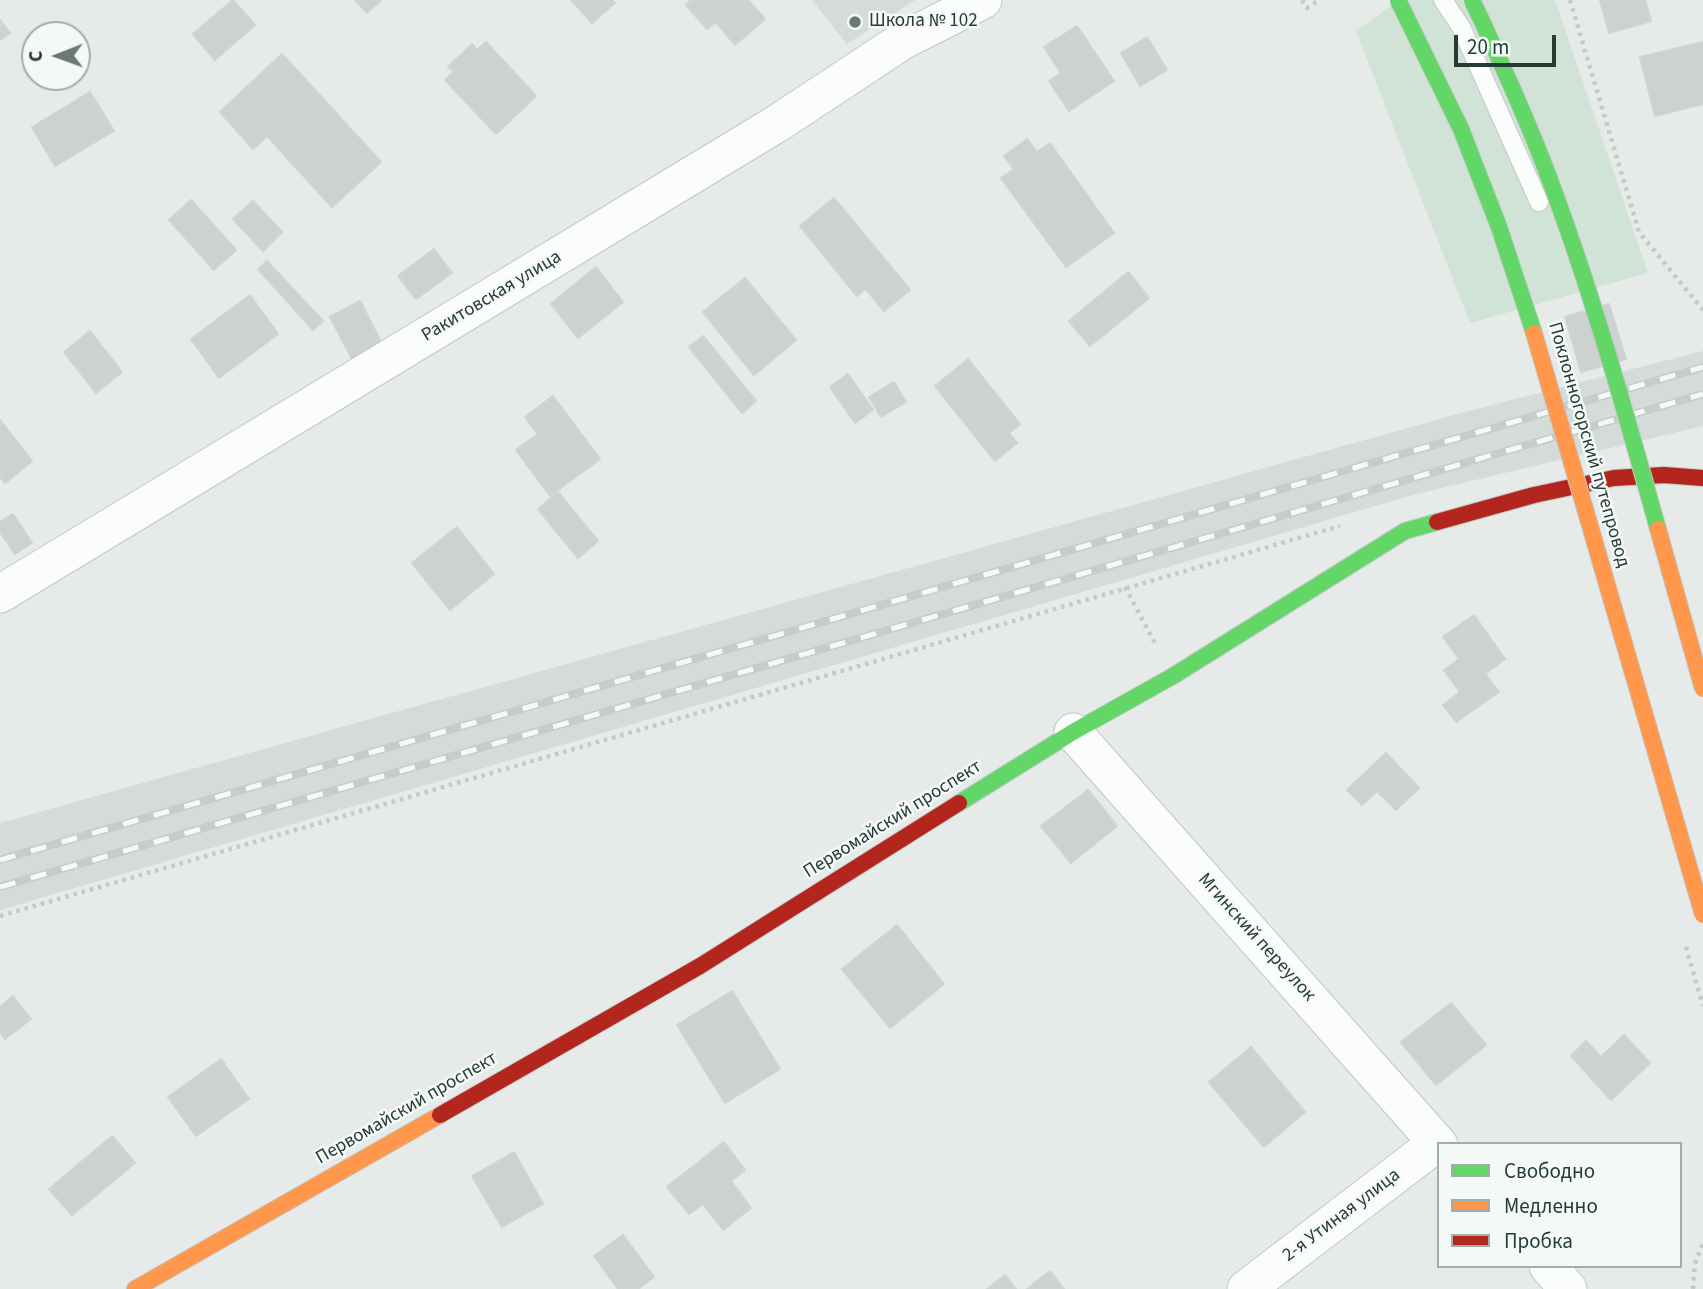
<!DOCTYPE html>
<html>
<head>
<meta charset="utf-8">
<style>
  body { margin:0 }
  #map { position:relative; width:1703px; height:1289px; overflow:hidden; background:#e6eae8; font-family:"Source Sans 3",sans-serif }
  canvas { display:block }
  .legend { position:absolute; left:1437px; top:1142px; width:245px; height:126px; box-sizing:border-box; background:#f4f9f7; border:2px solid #a1adaa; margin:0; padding:9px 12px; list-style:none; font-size:21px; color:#253c36 }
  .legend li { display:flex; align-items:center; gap:14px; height:35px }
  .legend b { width:35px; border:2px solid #a1adaa }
  .north { position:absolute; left:21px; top:21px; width:70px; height:70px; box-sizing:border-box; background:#f4f9f7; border:2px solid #a1adaa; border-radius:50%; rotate:269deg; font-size:19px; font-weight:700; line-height:28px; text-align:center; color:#253c36 }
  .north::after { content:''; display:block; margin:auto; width:24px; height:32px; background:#697974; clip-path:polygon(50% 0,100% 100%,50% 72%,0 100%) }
  .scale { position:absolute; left:1454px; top:35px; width:102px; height:32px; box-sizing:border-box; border:4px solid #253c36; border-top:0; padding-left:9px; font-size:21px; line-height:24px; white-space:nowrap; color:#253c36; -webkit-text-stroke:5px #f4f9f7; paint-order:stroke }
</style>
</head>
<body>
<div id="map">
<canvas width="1703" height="1289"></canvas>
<ul class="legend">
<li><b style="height:9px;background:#63d668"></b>Свободно</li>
<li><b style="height:9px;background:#ff974d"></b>Медленно</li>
<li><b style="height:9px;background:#b3261e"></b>Пробка</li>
</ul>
<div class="north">С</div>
<div class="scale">20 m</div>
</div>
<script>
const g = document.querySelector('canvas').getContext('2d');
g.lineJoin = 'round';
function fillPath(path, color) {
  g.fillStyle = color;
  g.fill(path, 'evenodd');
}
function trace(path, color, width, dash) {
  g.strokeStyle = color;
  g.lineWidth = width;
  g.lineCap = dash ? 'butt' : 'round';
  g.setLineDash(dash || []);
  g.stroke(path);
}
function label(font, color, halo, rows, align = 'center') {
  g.font = font + ' "Source Sans 3",sans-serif';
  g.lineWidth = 5;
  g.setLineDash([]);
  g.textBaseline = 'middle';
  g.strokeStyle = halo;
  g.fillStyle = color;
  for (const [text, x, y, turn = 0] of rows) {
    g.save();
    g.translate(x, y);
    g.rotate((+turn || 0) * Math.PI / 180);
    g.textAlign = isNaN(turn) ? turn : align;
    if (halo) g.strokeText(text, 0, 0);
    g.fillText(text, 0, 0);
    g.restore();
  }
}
const built = new Path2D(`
  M812,0H915L847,44Z
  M1703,351V426L1416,494L0,910V823L1461,413Z`);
const green = new Path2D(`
  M1399,0H1555L1648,273L1470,323L1356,31Z`);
const building = new Path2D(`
  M233,0L255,25L215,60L193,34Z
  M355,0H381L367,13Z
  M571,0H612L615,3L592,23Z
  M691,0H748L765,19L735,45L716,22L707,29L686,5Z
  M1600,0H1645L1651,21L1609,33Z
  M0,20L10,33L0,40Z
  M1077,26L1114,81L1069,111L1049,81L1061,73L1044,47Z
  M1147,37L1167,70L1140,86L1121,53Z
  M486,42L536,96L496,134L445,80L454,72L448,67L472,44L477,50Z
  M1703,42V104L1655,116L1640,57Z
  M282,54L381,162L332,207L267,136L253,149L220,112Z
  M90,92L114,131L55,166L32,127Z
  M1027,139L1037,152L1050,143L1114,233L1066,267L1001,178L1014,169L1004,156Z
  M834,198L910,290L884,311L866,289L857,296L800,226Z
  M191,200L236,250L214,270L169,220Z
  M253,201L282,232L263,251L233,219Z
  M434,249L452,273L416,299L398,276Z
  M267,261L323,321L313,330L258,269Z
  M596,267L623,302L578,338L551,304Z
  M1128,272L1149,298L1090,346L1069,321Z
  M745,278L796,340L754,375L703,312Z
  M250,295L278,334L219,378L191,339Z
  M360,301L382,344L352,359L330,317Z
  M1609,304L1626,359L1581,372L1565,317Z
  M90,331L122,372L96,393L64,352Z
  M703,336L756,401L742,413L689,347Z
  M968,359L1020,424L1009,433L1017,443L995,461L935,386Z
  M848,374L873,410L855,423L830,387Z
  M894,382L906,402L881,417L869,397Z
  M553,396L600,459L550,496L516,450L538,434L525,417Z
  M0,420L32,461L5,483L0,477Z
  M558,492L598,541L578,558L538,509Z
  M13,514L32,543L15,554L0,532V522Z
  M457,527L494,574L450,610L412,563Z
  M1474,615L1505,659L1485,674L1499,692L1456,722L1443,705L1460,692L1444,670L1459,659L1443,637Z
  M1386,753L1419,788L1396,810L1377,791L1362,805L1347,790Z
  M1088,790L1117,826L1071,863L1041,826Z
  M897,925L944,984L890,1028L842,969Z
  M732,991L780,1069L725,1103L677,1025Z
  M13,996L31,1019L5,1039L0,1032V1007Z
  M1451,1003L1486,1045L1436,1085L1401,1042Z
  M1624,1035L1650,1063L1611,1100L1571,1056L1586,1041L1601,1057Z
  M1251,1047L1305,1112L1264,1147L1209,1082Z
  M221,1059L249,1099L196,1136L168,1097Z
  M112,1136L135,1163L72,1215L49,1189Z
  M724,1142L745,1170L731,1181L751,1208L723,1230L703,1204L689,1214L667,1187Z
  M514,1152L543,1204L502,1227L472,1176Z
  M623,1235L654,1277L638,1289H618L594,1256Z
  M1050,1271L1064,1289H1027Z
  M1005,1275L1016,1289H987Z`);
const path = new Path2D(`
  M1302,0L1307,8L1319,0
  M1570,0L1639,232L1703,310
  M1125,587L1156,645
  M0,916L1340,526
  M1693,1289L1695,1264L1703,1243`);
const lane = new Path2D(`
  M1443,0L1461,27L1539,202`);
const street = new Path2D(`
  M0,594L778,123L902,41L983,0
  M1073,732L1439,1145
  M1548,1266L1568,1289
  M1246,1289L1437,1143`);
const fast = new Path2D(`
  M959,803L1073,732L1173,676L1405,531L1437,522`);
const slow = new Path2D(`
  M135,1289L440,1115`);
const jam = new Path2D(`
  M1437,522L1534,495L1614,478L1664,475L1703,478
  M440,1115L700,966L959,803`);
const rail = new Path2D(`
  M0,860L1703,367
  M0,887L1703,394`);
const pathBridge = new Path2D(`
  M1686,947L1703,1006`);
const fastBridge = new Path2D(`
  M1398,0L1461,129L1499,227L1534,333
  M1472,0C1498,55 1523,110 1545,167C1590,285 1624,407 1658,529`);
const slowBridge = new Path2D(`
  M1534,333L1703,915
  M1658,529L1703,689`);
const markers = [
  [855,22,7,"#697974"]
];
const poiNames = [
  ["Школа № 102",869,22]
];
const streetNames = [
  ["Ракитовская улица",492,297,-31],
  ["Поклонногорский путепровод",1588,445,74],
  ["Первомайский проспект",893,820,-32],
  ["Мгинский переулок",1256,938,48],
  ["Первомайский проспект",407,1109,-30],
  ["2-я Утиная улица",1342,1216,-37]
];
fillPath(built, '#d4dbd8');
fillPath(green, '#d1e2d6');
fillPath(building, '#cdd1d0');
trace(building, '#cfd3d1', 2);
trace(lane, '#c3c7c5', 20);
trace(street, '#c3c7c5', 39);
trace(fast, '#c2c8c5', 18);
trace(slow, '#c2c8c5', 18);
trace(jam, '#c2c8c5', 18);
trace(path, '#c2cac6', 4.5, [3.5, 5]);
trace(lane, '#fbfcfc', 18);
trace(street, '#fbfcfc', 37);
trace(fast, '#63d668', 16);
trace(slow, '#ff974d', 16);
trace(jam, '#b3261e', 16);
trace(rail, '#c7cbca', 8);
trace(rail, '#f4f9f7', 5, [16]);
trace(fastBridge, '#c2c8c5', 18, []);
trace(slowBridge, '#c2c8c5', 18, []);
trace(pathBridge, '#c2cac6', 4.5, [3.5, 5]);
trace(fastBridge, '#63d668', 16);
trace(slowBridge, '#ff974d', 16);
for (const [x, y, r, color] of markers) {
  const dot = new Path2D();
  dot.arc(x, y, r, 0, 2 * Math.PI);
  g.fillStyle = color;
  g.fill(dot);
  trace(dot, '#f4f9f7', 2.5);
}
label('19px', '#253c36', '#f4f9f7', poiNames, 'left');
label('19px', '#253c36', '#f4f9f7', streetNames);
</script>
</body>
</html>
